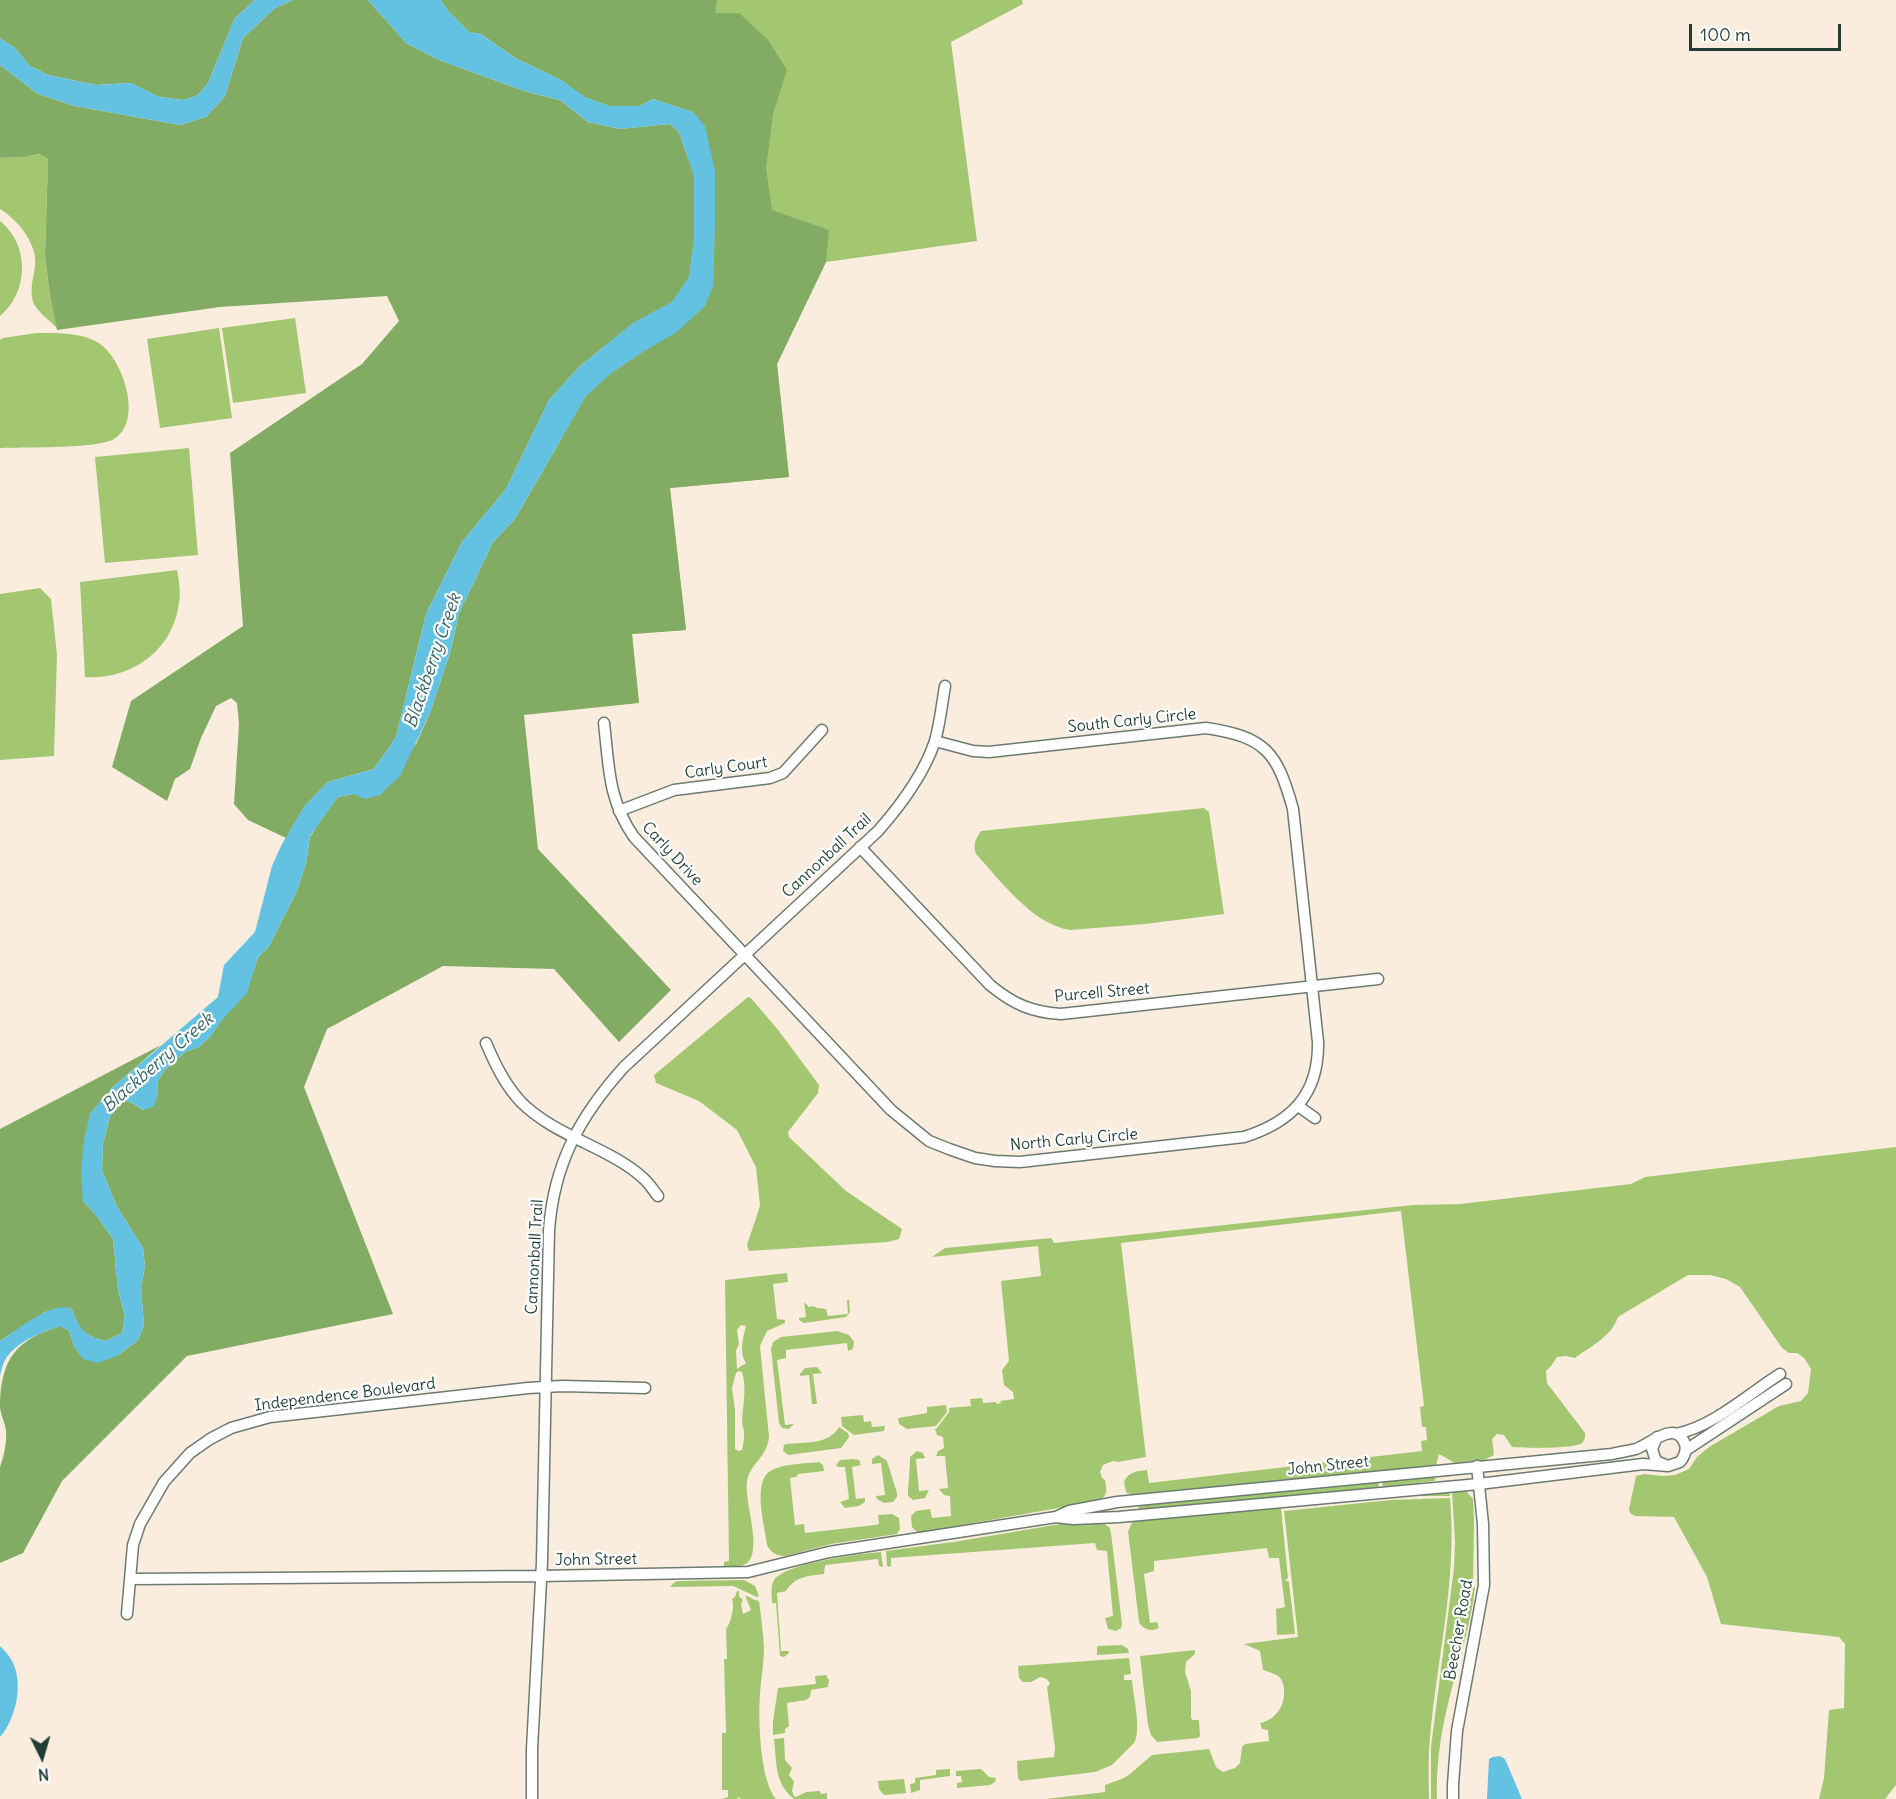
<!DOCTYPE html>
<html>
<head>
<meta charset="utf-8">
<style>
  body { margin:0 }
  #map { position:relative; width:1896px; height:1799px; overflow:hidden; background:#faedde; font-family:Delius,sans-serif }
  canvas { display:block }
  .north { position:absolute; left:12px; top:1727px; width:60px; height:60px; -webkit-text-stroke:4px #fff; paint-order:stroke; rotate:175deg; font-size:16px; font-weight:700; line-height:24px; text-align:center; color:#1f3d34 }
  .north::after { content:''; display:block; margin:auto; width:21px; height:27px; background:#1f3d34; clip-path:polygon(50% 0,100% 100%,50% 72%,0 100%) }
  .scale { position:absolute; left:1689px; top:24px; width:152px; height:27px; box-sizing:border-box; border:3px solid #1f3d34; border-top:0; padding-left:8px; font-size:18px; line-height:21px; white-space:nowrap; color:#1f3d34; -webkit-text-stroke:4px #fff; paint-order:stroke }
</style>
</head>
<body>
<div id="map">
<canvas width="1896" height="1799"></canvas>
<div class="north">N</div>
<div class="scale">100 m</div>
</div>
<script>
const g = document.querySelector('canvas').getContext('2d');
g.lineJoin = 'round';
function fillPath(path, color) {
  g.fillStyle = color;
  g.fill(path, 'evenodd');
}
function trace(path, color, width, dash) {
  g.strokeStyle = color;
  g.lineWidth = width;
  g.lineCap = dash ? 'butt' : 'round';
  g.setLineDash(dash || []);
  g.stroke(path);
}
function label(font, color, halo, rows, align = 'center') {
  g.font = font + ' Delius,sans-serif';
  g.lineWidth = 4.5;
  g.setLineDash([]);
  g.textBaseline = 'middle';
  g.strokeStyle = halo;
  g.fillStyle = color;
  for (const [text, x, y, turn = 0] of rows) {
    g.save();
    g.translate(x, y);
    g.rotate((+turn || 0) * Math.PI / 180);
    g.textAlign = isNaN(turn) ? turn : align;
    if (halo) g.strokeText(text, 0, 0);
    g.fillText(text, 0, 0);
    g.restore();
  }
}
const green = new Path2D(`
  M463,0H1022L1023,4L951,42L977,241L826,262L777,364L789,477L670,488L686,630L632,634L639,703L440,702L708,122L682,101Z
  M39,154L48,159L45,256L50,296L57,328C51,322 37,311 34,304C29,293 33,278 35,267C38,244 18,220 0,209V158L25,157Z
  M0,221C30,245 29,292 0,316Z
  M295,318L306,393L233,403L222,328Z
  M219,328L232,418L160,428L147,339Z
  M36,333C56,333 81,332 99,343C123,359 144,421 114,439C97,449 24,447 0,448V340L3,338Z
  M189,448L198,555L105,563L95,457Z
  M177,570C179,581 181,592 179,603C173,651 131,680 85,677L80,582Z
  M40,588L51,599L57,655L54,756L0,760V594Z
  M1204,808L1209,812L1224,914L1145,924L1070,930C1032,924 1001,881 976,854C973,845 975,839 981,831Z
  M748,997L751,998L779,1031L819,1085L818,1093L788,1132L789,1137L846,1191L902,1229L899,1239L888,1242L749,1251L747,1245L760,1206L756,1167L737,1130L699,1101L656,1083L654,1075Z
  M1896,1147V1785L1885,1799H1819L1824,1778L1829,1710L1844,1708L1845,1644L1839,1637L1721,1624L1707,1577L1674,1517L1635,1516L1630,1513L1629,1509L1636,1476L1644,1474L1663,1476L1675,1475L1689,1469L1697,1457L1709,1447L1779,1406L1801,1401L1808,1393L1811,1369L1804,1358L1797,1353H1789L1782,1348L1740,1287L1726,1279L1710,1275H1688L1618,1317C1611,1337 1591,1346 1575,1358L1566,1356L1557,1357L1551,1366L1546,1371L1547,1383L1585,1433C1585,1437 1585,1440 1582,1443C1575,1449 1523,1448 1512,1447L1504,1435L1497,1434L1492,1439L1494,1455L1484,1460L1455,1463L1439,1454L1436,1465L1402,1470L1133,1496L1126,1492L1124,1482C1128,1472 1137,1471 1147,1470L1149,1483L1422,1451L1421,1441L1427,1440L1426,1427H1422L1420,1407L1424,1406L1401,1211L1121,1243L1146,1457L1118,1462L1113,1461L1103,1465L1100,1472L1102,1478L1105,1480C1107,1490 1108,1496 1098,1501L923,1532H917L912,1527L911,1516L916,1511L930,1509L932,1518L951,1516L950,1496L944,1495L939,1489L948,1488L945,1456H936L938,1451L944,1448L943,1437L937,1435L935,1429L937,1428L949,1412V1408L971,1406L970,1399L982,1398L983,1403L996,1402L997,1404L1001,1403L1000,1401L1014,1399L1013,1392L1004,1385L1002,1370L1009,1361L1001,1281L1041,1276L1038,1246L932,1257L945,1248L1051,1238L1054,1243L1413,1205L1460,1204L1631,1184L1645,1177Z
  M787,1273L788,1282L773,1284L777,1319L785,1320V1323L767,1331L760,1346L769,1437C767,1458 749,1464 747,1482C744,1502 763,1550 747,1563C741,1568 731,1567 724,1568V1562L729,1561L725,1280ZM741,1325L746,1326C743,1337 739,1353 746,1363L737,1369L736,1351L739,1344L737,1330ZM739,1371L742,1372C747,1388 743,1405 742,1421C742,1426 745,1431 744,1436C744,1440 743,1446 742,1450L739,1451L735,1449V1410L732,1388L736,1373Z
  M847,1300H849L850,1312L846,1317L804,1323L799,1320V1318L806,1317L804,1302L809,1307L813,1306L817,1308L826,1309L828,1316L848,1314Z
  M837,1331L849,1335L854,1342L853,1349L848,1351L847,1343L786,1350V1358L777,1360L785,1425L794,1424L789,1429L782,1428L779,1423L771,1349L773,1342L781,1337Z
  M817,1367L822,1373L813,1374L817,1404H812L809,1375L800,1376V1374L805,1368Z
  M946,1405L947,1412L936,1426L907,1429L899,1424L898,1418L927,1413V1407Z
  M863,1415L864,1422L871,1421L872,1427L885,1426L884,1431L854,1435L842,1426L841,1417Z
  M839,1427L848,1433L849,1437L841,1448L788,1455L783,1451L784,1445L787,1444C805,1442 829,1445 839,1427Z
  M917,1451L923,1453L925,1458L916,1459L919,1491L929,1490L925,1498L913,1500L908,1496V1492L910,1462V1457Z
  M878,1455L886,1460L888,1464L897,1493V1497L893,1502L884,1503L877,1499L876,1496L885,1495L881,1463L872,1464V1459Z
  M853,1459L859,1460L861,1465L852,1467L856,1499L865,1498V1502L859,1506L845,1508L840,1502L849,1499L845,1467H838L836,1465L840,1460Z
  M819,1462L823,1465L824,1471L798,1474L796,1477L790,1478L795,1525L804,1524L805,1533L875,1525L879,1524L878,1515L892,1514L899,1518L900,1529L897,1534L831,1544L786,1556C777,1556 771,1553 767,1545C765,1526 751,1480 772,1470C786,1463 804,1464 819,1462Z
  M1433,1477L1436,1479L1434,1481L1383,1487L1382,1482Z
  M1378,1482L1379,1487L1140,1511L1138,1506Z
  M1449,1491L1450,1496H1400L1281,1508L1288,1578L1285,1580L1289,1582L1295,1634L1277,1635L1276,1609L1285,1607L1279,1558H1269L1267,1548L1154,1561V1571L1144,1574L1150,1623L1157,1622L1159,1628C1152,1632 1143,1630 1139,1622L1128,1531L1133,1521Z
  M1452,1491H1466L1473,1499L1474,1519L1473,1585L1475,1587C1471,1628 1456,1668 1447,1708C1440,1738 1436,1768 1437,1799H1431V1747L1454,1568L1455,1542Z
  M1450,1498C1458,1585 1434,1668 1429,1753C1428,1768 1429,1784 1429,1799H1046L1105,1792V1785L1122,1779L1130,1774L1152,1755L1209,1749L1216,1767L1223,1772L1235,1768L1240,1763L1242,1747L1245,1744L1269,1741L1268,1730L1262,1729L1260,1723C1279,1720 1290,1697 1281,1679C1278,1674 1269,1672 1263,1670L1260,1651L1244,1644L1298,1637L1284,1511L1391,1500Z
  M1103,1523L1109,1527L1111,1533L1122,1624L1121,1628L1116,1631L1108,1629L1105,1618L1113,1616L1107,1551L1097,1550L1095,1543L891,1558V1566L888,1567L887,1565L886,1551L960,1541L1060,1524Z
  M881,1552L883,1567L879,1566L878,1559L825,1565L824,1574C807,1576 796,1576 786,1591L777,1593L781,1651H789V1653L784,1657L780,1656L776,1603H772C772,1595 770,1587 774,1580C786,1563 859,1554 881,1552Z
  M744,1580L755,1586L759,1596L757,1597L733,1586L670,1587L675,1582L679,1581Z
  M737,1591H739V1596L743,1600L741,1604L743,1614L751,1610L745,1595L755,1600L759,1601C761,1616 763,1632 764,1647C764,1663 761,1679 760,1694C758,1719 760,1781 776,1799H741L739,1797L737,1799H722L728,1797V1790H722V1733H726L724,1659H727L726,1629C731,1623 735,1606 732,1599L735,1597Z
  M1122,1645L1128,1649L1129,1653L1097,1655V1647L1099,1646Z
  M1195,1650V1654L1186,1662L1185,1672L1191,1691V1718L1193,1720H1199L1200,1736L1198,1738L1157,1742L1151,1735L1148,1725L1140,1656Z
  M1129,1658L1131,1674L1124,1675V1680H1132C1133,1695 1142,1731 1134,1743L1112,1765L1095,1772L1020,1781L1018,1778L1017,1761L1054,1757L1055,1747L1047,1687L1050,1684C1048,1679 1045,1678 1040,1677L1031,1682H1023L1019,1678L1018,1666Z
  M826,1675L829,1680L828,1687L811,1690L810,1697L806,1700L787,1703L789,1726L785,1729V1733L773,1735V1721L778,1688L816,1684L815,1676Z
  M784,1738L785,1760L792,1768L789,1775L794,1782L792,1791L794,1796L796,1797L806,1792L820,1791L821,1794L827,1793V1799H794C774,1783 777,1763 774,1739Z
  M950,1769V1776L920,1780V1790L911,1793L910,1784L915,1783V1778L936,1775V1770Z
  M981,1769L989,1777L996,1778L995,1782L990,1785L957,1788V1783L962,1782L961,1776H956V1771Z
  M904,1779L906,1793L884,1795L879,1789L878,1781Z`);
const forest = new Path2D(`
  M0,0H255L235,18L208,83L198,95L184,100L159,97L131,83L96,85L48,75L30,66L15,48L0,38Z
  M293,0H368L406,43L439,60L524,91L560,100L588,122L620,129L670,124L679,132L694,176V240L689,277L672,302L633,323L579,367L549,400L506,489L462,542L426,614L396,737L374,769L328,782L304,807L286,838L248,820L234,804L239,724L237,703L231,698L216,706L201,738L190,769L175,779L167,801L112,767L131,701L243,626L230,453L362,364L399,321L387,296L220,307L57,330L50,296L45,256L48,159L39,154L25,157L0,158V65L38,94L75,106L180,125L206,117L225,96L243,38L275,8Z
  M441,0H717L715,13H739L768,40L787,70L773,114L766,168L772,210L829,230L826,262L777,364L789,477L670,488L686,630L632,634L639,703L524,715L538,849L671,990L619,1042L554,969L443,966L327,1029L304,1087L393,1314L187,1356L62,1481L23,1553L0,1563V1467C4,1456 7,1442 6,1430C5,1423 1,1416 0,1408C0,1358 17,1339 61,1326L69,1331L75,1348L117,1356L138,1340L144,1325L141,1287L145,1266L143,1248L116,1205L102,1170L103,1144L110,1116L125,1100L134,1104L143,1110L157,1098L158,1081L164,1071L185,1052L199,1047L210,1037L253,973L258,957L268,948L296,893L306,864L310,837L320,821L338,797L353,794L416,744L430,713L450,653L459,613L474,582L493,542L515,519L586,396L610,374L641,353L713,287L715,221V171L693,112L653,99L640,106H609L584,97L561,80L515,58L481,34L469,32L448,11Z
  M161,1045L113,1087L90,1114L83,1201L96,1215L113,1239L118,1290L125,1316L122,1333L106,1341C82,1335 81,1331 71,1308L45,1312L0,1341V1129Z`);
const water = new Path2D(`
  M255,0H293L275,8L243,38L225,96L206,117L180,125L75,106L38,94L0,65V38L15,48L30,66L48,75L96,85L131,83L159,97L184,100L198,95L208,83L235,18Z
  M368,0H441L448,11L469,32L481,34L515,58L561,80L585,97L609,106H640L653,99L693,112L705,126L715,171V221L713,287L705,306L677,332L641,353L610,374L586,396L515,519L493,542L474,582L459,613L450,653L430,713L400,776L380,795L365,799L353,794L338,797L310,836L306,864L296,893L268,948L258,957L247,993L222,1020L210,1037L199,1047L185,1052L164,1071L158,1081L157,1098L153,1107L143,1110L134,1104L125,1100L110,1116L103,1144L102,1170L116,1205L143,1248L145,1266L141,1287L144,1325L138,1340L117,1356L97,1363L83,1359L75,1348L69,1331L61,1326C42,1332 14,1342 4,1362C2,1367 1,1372 0,1376V1341C18,1330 49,1302 71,1308C81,1330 82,1335 106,1341L122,1333L125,1316L118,1290L113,1239L96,1215L83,1201L81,1173L84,1140L90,1114L113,1087L218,997L224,965L255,932L272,866L282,844L304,807L328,782L374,769L396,737L426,614L462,542L506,489L549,400L579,367L633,323L672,302L689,277L694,239V176L679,132L670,124L620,129L588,122L560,100L524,91L439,60L406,43Z
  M0,1646C4,1650 9,1655 12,1661C24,1683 16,1719 0,1737Z
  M1500,1756L1505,1759L1522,1799H1487L1489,1759L1493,1757Z`);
const street = new Path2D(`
  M604,723C609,766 608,800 634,837L891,1110L929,1141L949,1149L975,1158L995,1161L1020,1162L1244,1137C1292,1122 1319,1094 1318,1042L1293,809C1277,752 1266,737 1206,728L989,752L973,751L935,741
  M619,811L674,790L770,778L783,773L822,730
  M860,847L990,985C1013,1004 1031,1012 1061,1014L1378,979
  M486,1043C495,1064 505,1085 521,1102C556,1137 609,1147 643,1178C649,1183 653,1190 658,1196
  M1298,1106L1315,1118
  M1676,1434C1714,1426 1747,1395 1780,1374
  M1686,1450L1786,1384
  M1056,1517L1069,1511L1117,1502L1612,1454C1620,1452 1628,1451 1636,1449C1650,1444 1676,1419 1685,1444C1687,1451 1684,1457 1680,1462L1668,1466L1656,1461L1652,1449L1657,1437
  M131,1579L541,1576L748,1572L829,1552L1056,1517L1073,1519L1119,1517L1479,1484L1643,1464L1668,1466
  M127,1614L133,1545L140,1524L164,1482L190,1453L210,1439L231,1428L270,1417L528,1388L562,1386L645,1388
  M532,1799V1749L542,1562L549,1230C554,1163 580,1116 624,1067L878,831C901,805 924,774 935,741C940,723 942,704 945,686
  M1453,1799V1785L1457,1731L1484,1585L1483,1524L1477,1466`);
const streetNames = [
  ["South Carly Circle",1132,721,-6],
  ["Carly Court",726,768,-8],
  ["Carly Drive",672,854,47],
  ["Cannonball Trail",827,856,-43],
  ["Purcell Street",1102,993,-5],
  ["North Carly Circle",1074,1140,-5],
  ["Cannonball Trail",535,1257,-87],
  ["Independence Boulevard",345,1395,-7],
  ["John Street",1328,1466,-6],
  ["John Street",596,1560,-1],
  ["Beecher Road",1459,1630,-80]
];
const waterNames = [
  ["Blackberry Creek",433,661,-71],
  ["Blackberry Creek",158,1063,-41]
];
fillPath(green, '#a3c771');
fillPath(forest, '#82ac63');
fillPath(water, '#63c2e1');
trace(street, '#6c7b70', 13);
trace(street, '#fff', 10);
label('16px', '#1f3d34', '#fff', streetNames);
label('italic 18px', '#336568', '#fff', waterNames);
</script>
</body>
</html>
